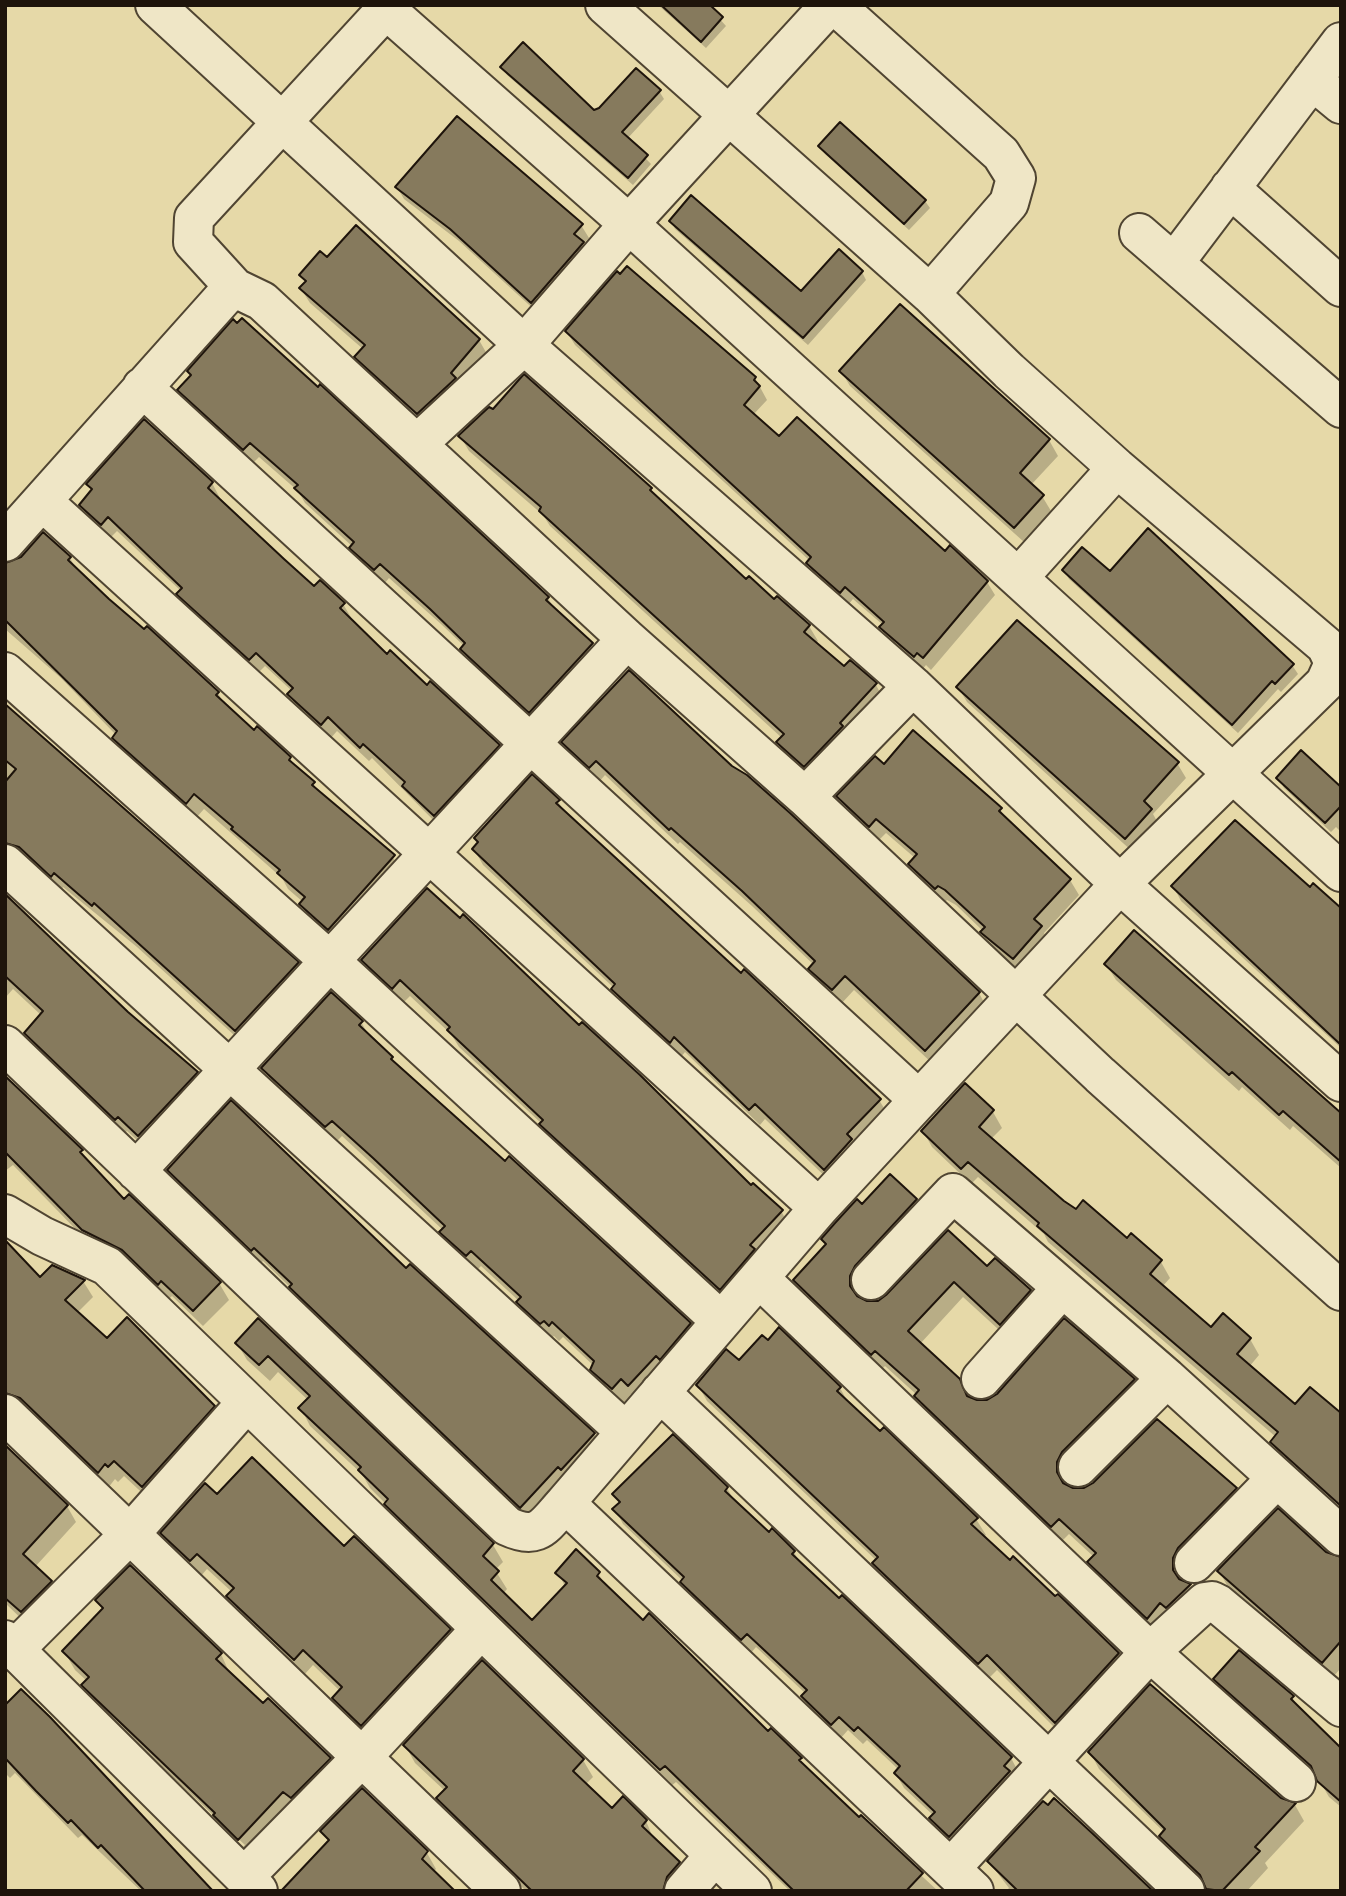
<!DOCTYPE html>
<html>
<head>
<meta charset="utf-8">
<style>
  body { margin:0 }
  #map { position:relative; width:1346px; height:1896px; overflow:hidden; background:#e6d9a8; font-family:Alegreya,serif }
  canvas { display:block }
  .frame { position:absolute; inset:0; border:7px solid #1e140b; pointer-events:none }
</style>
</head>
<body>
<div id="map">
<canvas width="1346" height="1896"></canvas>
<div class="frame"></div>
</div>
<script>
const g = document.querySelector('canvas').getContext('2d');
g.lineJoin = 'round';
function fillPath(path, color) {
  g.fillStyle = color;
  g.fill(path, 'evenodd');
}
function trace(path, color, width, dash) {
  g.strokeStyle = color;
  g.lineWidth = width;
  g.lineCap = dash ? 'butt' : 'round';
  g.setLineDash(dash || []);
  g.stroke(path);
}
const shadow = new Path2D(`
  M658,5H707L726,26L706,48Z
  M502,67L594,112L659,91L664,99L627,139L651,164L633,185L507,75Z
  M820,146L925,201L930,208L909,230L825,154Z
  M397,187L581,225L589,238L583,244L590,256L539,314L459,241L404,199Z
  M671,221L801,294L862,272L866,280L808,345L675,229Z
  M356,227L479,340L487,354L426,428L365,371L356,357L363,349L310,303L301,289L306,283L301,275L327,260Z
  M900,307L1049,440L1058,456L1031,485L1042,496L1051,511L1024,542L850,386L841,371Z
  M567,332L755,378L767,400L753,415L779,439L987,582L995,595L931,670L926,665L922,670L889,641L883,625L853,599L848,605L816,577L808,564L810,561L575,345Z
  M180,390L548,598L556,612L592,644L601,659L539,726L470,664L462,649L464,646L441,624L389,578L384,584L360,563L353,547L305,503L298,491L259,457L252,464L188,405Z
  M460,436L651,489L655,497L746,582L809,626L818,641L815,644L844,669L876,685L884,700L813,781L787,758L779,743L782,738L550,526L543,515L469,451Z
  M212,483L220,498L218,500L314,589L343,604L352,619L350,621L387,656L498,746L507,761L443,830L372,758L369,761L337,731L330,739L297,709L289,694L292,691L265,666L258,673L187,609L179,594L181,591L117,531L110,538L89,520L81,505L93,491L89,484Z
  M70,558L78,572L108,600L218,693L225,705L254,732L290,758L295,767L313,783L320,795L394,859L403,875L338,945L310,920L301,904L303,902L288,889L282,878L204,809L196,818L123,754L114,738L116,735L61,678L5,629V565Z
  M1064,570L1292,665L1298,674L1281,692L1278,689L1238,733L1069,579Z
  M629,672L979,993L987,1008L934,1065L854,990L841,1004L819,984L810,969L814,965L752,906L680,842L678,844L605,775L599,782L572,757L564,742Z
  M958,687L1177,763L1186,778L1153,814L1159,825L1134,853L967,702Z
  M5,706L297,964L306,979L245,1045L137,947L63,887L61,891L5,860Z
  M884,766L1000,809L1007,821L1070,880L1079,895L1044,933L1050,943L1019,974L991,948L983,931L956,905L947,900L944,903L919,880L910,864L915,858L886,833L878,841L847,812L838,797Z
  M1279,778L1341,789V832L1336,827L1331,832L1284,788Z
  M558,801L566,815L879,1100L889,1116L834,1185L765,1119L760,1125L685,1052L680,1058L622,1005L614,988L483,865L474,849Z
  M1173,886L1310,889L1341,911V1048L1181,901Z
  M427,890L751,1187L781,1211L791,1228L730,1305L551,1141L541,1123L459,1047L451,1034L410,996L402,1004L372,976L363,960Z
  M5,897L127,1013L196,1073L205,1088L148,1150L127,1131L124,1134L35,1048L26,1033L41,1015L13,989L5,998Z
  M1106,964L1341,1115V1168L1293,1126L1290,1130L1242,1087L1239,1091L1116,980Z
  M361,1022L371,1039L397,1067L690,1324L699,1341L638,1401L631,1394L622,1405L602,1386L592,1370L594,1366L563,1337L559,1341L554,1336L551,1339L528,1318L519,1301L481,1266L476,1271L451,1248L443,1230L384,1175L342,1136L335,1143L272,1085L263,1068Z
  M5,1078L81,1151L90,1165L124,1201L219,1283L229,1300L203,1326L172,1296L168,1300L93,1247L13,1165L5,1171Z
  M965,1086L993,1112L1002,1128L991,1139L1063,1202L1127,1241L1131,1236L1161,1262L1170,1278L1162,1287L1211,1329L1250,1339L1259,1355L1249,1367L1341,1444V1512L1281,1458L1272,1442L1276,1437L1048,1242L1044,1234L978,1177L971,1184L932,1147L923,1131Z
  M231,1103L406,1271L410,1266L594,1434L602,1449L530,1521L299,1302L292,1289L263,1261L260,1264L178,1185L169,1170Z
  M916,1200L925,1216L858,1293V1299L866,1303L878,1302L987,1268L1030,1291L1039,1307L1010,1340L963,1297L920,1344L958,1380L969,1399L977,1402L1134,1380L1143,1396L1065,1479V1486L1071,1490L1235,1489L1245,1505L1181,1574V1581L1190,1586L1199,1601L1157,1634L1099,1578L1089,1562L1094,1557L1069,1534L1061,1542L925,1412L917,1395L885,1366L881,1370L804,1296L795,1280L862,1206Z
  M40,1279L83,1281L93,1297L77,1313L107,1341L213,1407L222,1423L152,1502L124,1476L118,1482L115,1479L108,1488L5,1411V1321Z
  M259,1321L493,1545L503,1562L495,1570L507,1589L503,1594L532,1622L565,1586L558,1573H598L607,1588L800,1759L806,1769L938,1891H790L676,1782L671,1786L396,1521L386,1504L370,1488L362,1474L310,1426L301,1408L308,1400L278,1372L270,1381L247,1360L237,1343Z
  M739,1363L840,1388L849,1404L976,1519L986,1535L983,1537L1118,1654L1127,1670L1065,1738L997,1670L988,1679L883,1580L874,1564L877,1561L707,1401L698,1385Z
  M5,1447L67,1506L76,1522L35,1567L50,1582L60,1598L31,1628L5,1603Z
  M727,1488L736,1504L769,1534L794,1552L802,1566L839,1601L842,1598L1011,1758L1019,1773L959,1851L939,1833L931,1818L934,1816L904,1788L896,1774L899,1770L867,1740L863,1744L848,1730L840,1739L811,1711L803,1697L806,1694L756,1647L750,1654L690,1597L683,1581L623,1524L615,1509L620,1504L614,1495Z
  M217,1497L344,1548L449,1631L459,1647L371,1741L343,1714L334,1698L340,1691L313,1665L304,1675L238,1613L228,1597L232,1592L207,1569L200,1577L172,1550L162,1533Z
  M1278,1511L1335,1559H1341V1668L1332,1678L1228,1587L1219,1571Z
  M97,1600L221,1654L230,1674L263,1706L329,1759L340,1777L249,1857L220,1825L243,1847L245,1845L94,1703L83,1685L87,1681L75,1670L64,1651L103,1610Z
  M1215,1679L1292,1697L1300,1711L1341,1750V1807L1329,1797L1319,1780L1225,1695Z
  M5,1707L212,1891H141L82,1835L78,1838L15,1773L10,1778L5,1773Z
  M405,1745L583,1760L593,1777L585,1785L612,1811L646,1821L654,1840L678,1863L688,1881L681,1891H526L448,1816L438,1798L445,1791L415,1763Z
  M1090,1752L1281,1800L1295,1805L1304,1821L1265,1863L1268,1868L1247,1891H1209L1170,1852L1161,1836L1164,1832L1099,1769Z
  M362,1790L427,1853L436,1869L433,1872L329,1843L322,1831Z
  M989,1862L1150,1891H1006L1009,1888Z`);
const building = new Path2D(`
  M661,5H710L723,17L701,42Z
  M523,42L594,110L599,108L636,68L661,90L622,132L648,155L628,178L500,67Z
  M457,116L583,224L574,234L584,242L531,303L450,229L395,187Z
  M840,122L926,200L904,224L818,146Z
  M691,195L801,291L839,249L863,271L803,338L669,221Z
  M356,225L480,339L451,373L456,378L417,414L354,357L365,345L299,288L306,281L299,275L320,251L327,257Z
  M627,266L756,377L754,380L760,386L744,405L779,436L797,417L945,551L950,545L988,581L923,658L917,653L914,657L879,627L884,622L845,587L840,593L806,563L811,557L565,331L617,271L620,274Z
  M900,304L1050,439L1020,473L1044,495L1014,528L839,371Z
  M242,318L318,387L320,384L549,597L546,600L593,643L529,713L460,649L465,643L430,609L380,564L374,570L349,548L354,542L294,488L298,485L250,443L243,450L177,390L191,375L187,371L233,319L237,323Z
  M524,374L652,488L650,490L746,579L749,576L774,599L777,596L810,625L804,632L844,666L850,660L877,683L840,723L843,726L804,767L776,742L784,734L539,511L541,507L458,436L489,407L493,409Z
  M144,419L213,482L208,488L284,559L314,586L320,580L345,603L340,608L387,654L390,650L427,685L430,681L500,745L434,816L402,786L405,782L363,744L360,748L328,717L321,725L287,694L293,688L256,653L249,660L176,594L182,588L108,517L101,525L79,505L92,489L86,484Z
  M1148,528L1294,664L1275,684L1272,681L1232,725L1062,570L1082,547L1110,571Z
  M43,532L71,557L68,560L109,599L144,629L147,626L219,692L216,695L254,730L257,726L291,757L289,760L315,782L312,785L395,855L328,930L299,904L305,897L277,873L280,870L231,829L233,827L194,794L186,804L112,738L117,731L5,620V563L21,557Z
  M1017,620L1179,762L1144,801L1152,809L1125,839L956,687Z
  M629,670L732,766L747,775L790,813L980,992L925,1051L845,976L832,990L808,969L815,961L742,891L671,828L669,830L596,761L589,768L561,742Z
  M5,704L299,962L235,1031L94,903L92,906L54,873L51,877L19,847L5,843V782L16,769L5,760Z
  M913,730L1002,808L999,811L1071,879L1034,919L1042,926L1013,959L980,932L985,927L945,890L938,886L935,889L908,864L917,854L876,819L869,827L836,796L875,756L884,764Z
  M1301,750L1341,787V806L1325,823L1276,778Z
  M532,774L560,800L556,803L741,973L744,969L778,1001L881,1099L847,1134L852,1139L824,1170L755,1104L749,1110L674,1037L670,1043L611,989L615,984L472,849L478,842L474,838Z
  M1235,820L1310,887L1313,883L1341,908V1045L1171,886Z
  M427,888L460,918L463,914L579,1025L582,1022L640,1075L751,1185L753,1183L783,1210L750,1245L755,1249L720,1290L539,1124L543,1120L447,1030L450,1027L400,980L392,989L361,960Z
  M5,894L128,1012L198,1072L138,1136L118,1117L115,1120L24,1033L43,1011L5,976Z
  M1134,930L1341,1113V1162L1283,1111L1279,1115L1232,1072L1229,1075L1104,964Z
  M331,992L363,1021L359,1025L393,1057L391,1059L505,1161L509,1156L691,1323L660,1360L656,1356L628,1386L621,1379L612,1389L590,1370L594,1361L552,1322L549,1326L544,1321L540,1324L516,1302L521,1297L471,1251L466,1256L439,1232L445,1226L373,1158L332,1121L325,1127L261,1068Z
  M5,1076L83,1150L80,1152L124,1199L129,1194L221,1282L193,1311L161,1281L158,1285L122,1250L82,1230L5,1152Z
  M965,1083L994,1110L979,1127L1064,1201L1076,1209L1083,1200L1127,1238L1131,1233L1162,1260L1150,1274L1211,1327L1223,1313L1251,1338L1237,1354L1295,1404L1310,1387L1341,1413V1506L1270,1442L1278,1432L1037,1226L1039,1223L968,1162L961,1169L921,1131Z
  M231,1100L406,1268L410,1264L595,1433L561,1470L558,1467L520,1508L289,1287L292,1284L254,1248L251,1251L167,1170Z
  M890,1174L917,1199L855,1266L850,1276V1286L857,1296L867,1301H878L886,1295L948,1230L987,1266L995,1258L1031,1290L1000,1325L954,1282L908,1331L960,1379L967,1396L977,1400H987L997,1394L1064,1318L1135,1379L1062,1452L1057,1462V1472L1063,1483L1073,1488H1084L1093,1483L1157,1419L1237,1488L1178,1548L1173,1558V1570L1179,1579L1191,1584L1166,1608L1160,1603L1147,1619L1087,1562L1096,1553L1059,1519L1051,1527L914,1396L919,1390L875,1351L871,1355L793,1280L826,1244L821,1239L835,1223L857,1199L862,1204Z
  M5,1240L40,1277L52,1265L85,1280L65,1300L107,1338L127,1317L215,1406L142,1487L114,1461L108,1467L105,1464L98,1473L20,1398L5,1393Z
  M258,1318L494,1543L483,1556L499,1571L491,1580L532,1620L567,1583L555,1573L576,1549L600,1572L597,1576L643,1620L649,1613L768,1731L771,1728L802,1758L799,1760L859,1817L861,1815L923,1873L906,1891H794L665,1766L660,1770L618,1730L384,1504L388,1499L358,1470L361,1467L298,1408L310,1396L268,1356L259,1365L235,1343Z
  M779,1327L841,1387L837,1391L880,1431L884,1427L978,1518L971,1524L1010,1560L1013,1556L1055,1596L1058,1594L1119,1653L1055,1723L987,1655L978,1664L872,1563L878,1557L696,1385L726,1349L739,1360L762,1335L768,1340Z
  M673,1434L728,1487L725,1491L769,1532L772,1528L795,1551L792,1554L839,1598L842,1595L1012,1757L1004,1766L1010,1771L949,1837L929,1818L935,1812L894,1773L900,1766L858,1727L854,1731L839,1717L831,1725L801,1696L807,1690L747,1634L741,1640L680,1582L684,1577L612,1509L620,1502L612,1494Z
  M5,1445L68,1505L23,1554L52,1581L21,1612L5,1598Z
  M252,1457L344,1546L354,1536L451,1629L361,1726L332,1698L342,1687L303,1650L294,1660L226,1596L234,1588L197,1554L190,1561L160,1533L205,1483L217,1494Z
  M1278,1508L1326,1552L1341,1557V1641L1322,1663L1217,1571Z
  M130,1565L222,1653L216,1659L263,1703L268,1698L331,1758L291,1798L283,1792L238,1840L213,1815L215,1813L81,1685L89,1677L62,1651L103,1608L95,1600Z
  M1239,1650L1294,1696L1291,1699L1341,1748V1802L1317,1781L1311,1766L1213,1679Z
  M482,1660L584,1759L573,1771L612,1808L623,1796L647,1820L642,1826L680,1862L667,1877L663,1891H532L436,1798L447,1787L403,1745Z
  M1150,1684L1281,1798L1296,1803L1255,1847L1260,1851L1222,1891L1206,1889L1200,1875L1159,1836L1165,1829L1088,1752Z
  M21,1689L50,1717L213,1891H145L101,1845L98,1848L71,1820L68,1823L36,1791L5,1758V1705Z
  M362,1788L428,1851L422,1859L455,1891H281L329,1840L320,1831Z
  M1054,1798L1092,1833L1153,1891H1018L987,1861L1043,1801L1048,1805Z`);
const minor = new Path2D(`
  M155,5L524,345L913,686L1120,884L1341,1082
  M381,5L629,224L1341,872
  M605,5L930,294L1009,371L1117,468L1326,646L1334,663L1325,683L1120,884L919,1100L819,1208L565,1503L974,1891
  M835,5L1001,154L1016,178L1009,203L930,294
  M1312,80L1341,104
  M1230,188L1341,287
  M1139,233L1341,408
  M1174,263L1341,42
  M235,288L193,242L194,218L390,5
  M142,387L919,1100
  M417,444L524,345L629,224L830,5
  M42,501L819,1208
  M5,542L223,298L235,288L262,301L627,639L805,797L1100,1075L1341,1291
  M1018,578L1117,468
  M5,672L331,962L721,1321
  M805,797L913,686
  M5,864L626,1432
  M5,1045L507,1526C539,1541 544,1526 565,1503
  M136,1171L627,639
  M5,1214L42,1236L107,1266L752,1891
  M759,1278L1150,1652L1296,1782
  M871,1280L953,1193L1167,1378L1341,1536
  M981,1379L1062,1288
  M660,1392L1185,1891
  M5,1414L501,1891
  M1078,1467L1167,1378
  M1194,1563L1277,1478
  M5,1640L258,1891
  M14,1650L130,1534L247,1402
  M951,1868L1150,1652L1205,1602L1212,1601L1218,1604L1341,1707
  M244,1877L363,1756L481,1629
  M684,1891L715,1855`);
fillPath(shadow, '#0003');
fillPath(building, '#867a5d');
trace(building, '#1e140b', 2);
trace(minor, '#504532', 42);
trace(minor, '#efe6c6', 38);
</script>
</body>
</html>
